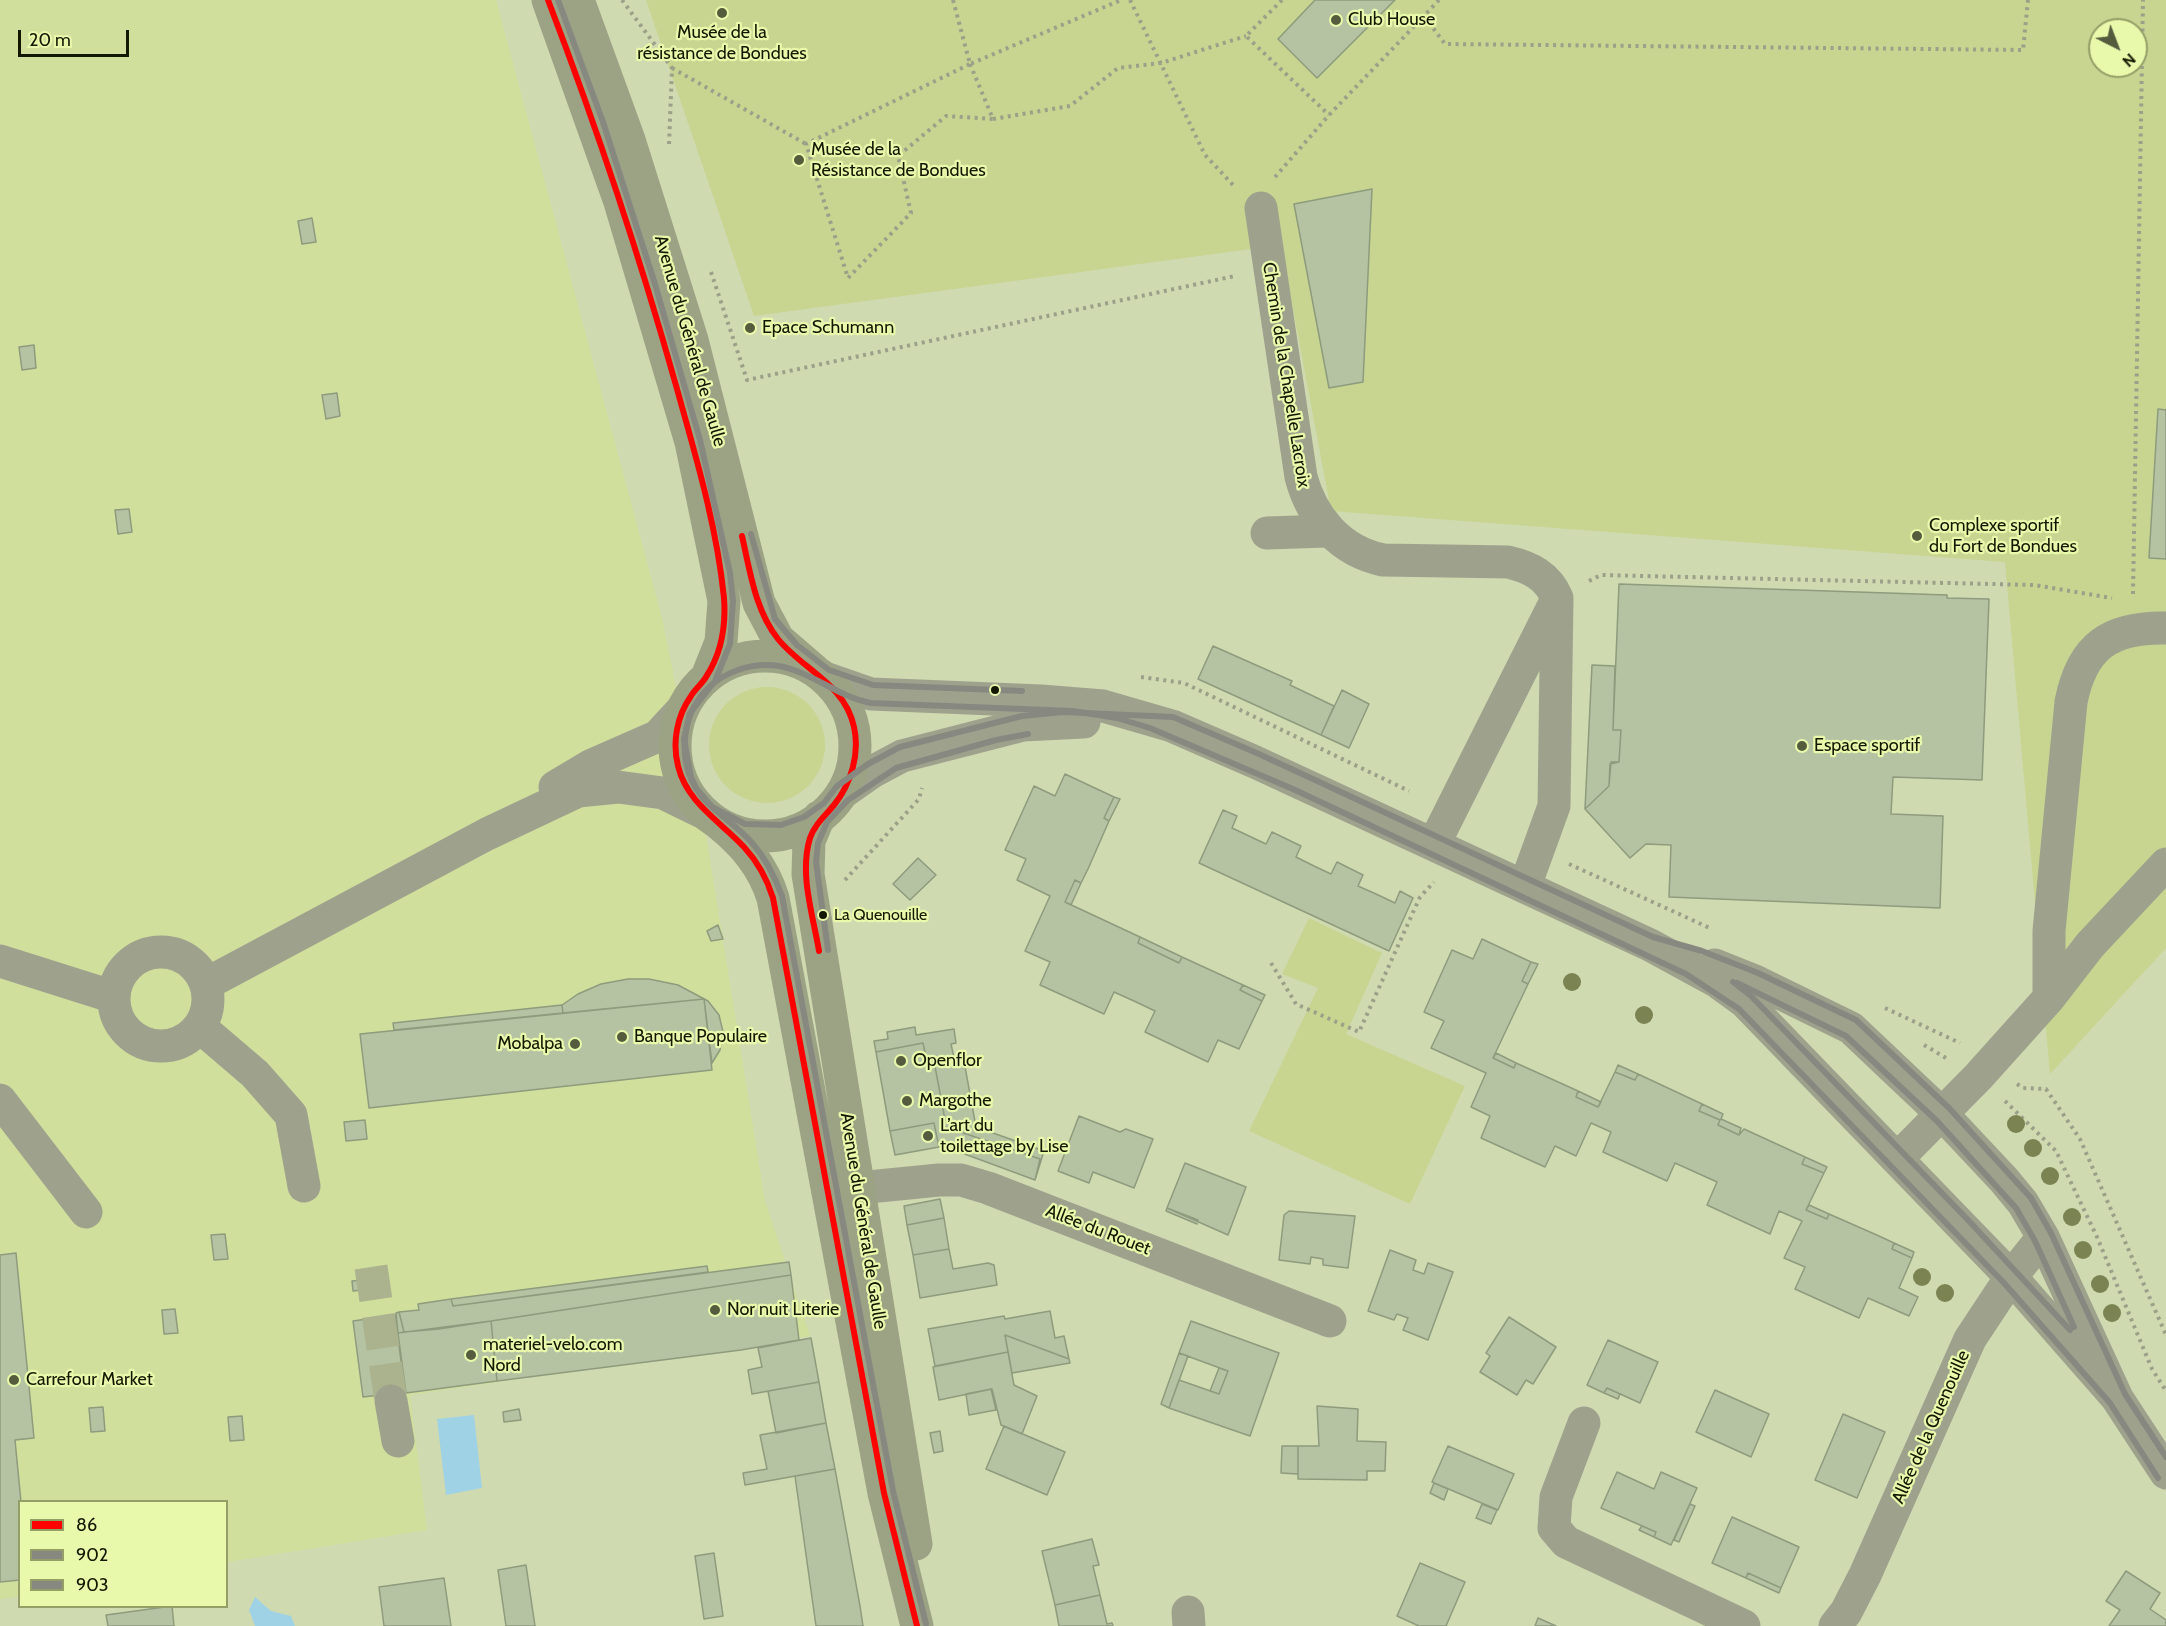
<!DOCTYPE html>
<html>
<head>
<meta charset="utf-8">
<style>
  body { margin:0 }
  #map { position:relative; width:2166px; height:1626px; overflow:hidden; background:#d0dab0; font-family:Cabin,sans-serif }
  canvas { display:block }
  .legend { position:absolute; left:18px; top:1500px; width:210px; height:108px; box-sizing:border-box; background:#e8f9ab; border:2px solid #939f67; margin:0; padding:8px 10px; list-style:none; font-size:18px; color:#131800 }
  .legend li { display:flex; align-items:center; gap:12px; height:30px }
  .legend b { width:30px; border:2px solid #939f67 }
  .north { position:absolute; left:2088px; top:18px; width:60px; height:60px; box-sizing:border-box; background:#e8f9ab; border:2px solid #939f67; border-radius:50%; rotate:138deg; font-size:16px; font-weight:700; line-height:24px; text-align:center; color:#131800 }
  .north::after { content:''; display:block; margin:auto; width:21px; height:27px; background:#555c3e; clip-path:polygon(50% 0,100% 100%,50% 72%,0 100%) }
  .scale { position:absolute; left:18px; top:30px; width:111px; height:27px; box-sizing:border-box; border:3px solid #131800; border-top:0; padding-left:8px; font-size:18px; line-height:21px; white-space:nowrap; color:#131800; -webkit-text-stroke:4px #e8f9ab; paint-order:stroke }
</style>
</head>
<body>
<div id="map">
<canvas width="2166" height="1626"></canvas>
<ul class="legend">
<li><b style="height:8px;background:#fe0000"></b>86</li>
<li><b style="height:8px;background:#878981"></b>902</li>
<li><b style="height:8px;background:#878981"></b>903</li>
</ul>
<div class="north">N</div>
<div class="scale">20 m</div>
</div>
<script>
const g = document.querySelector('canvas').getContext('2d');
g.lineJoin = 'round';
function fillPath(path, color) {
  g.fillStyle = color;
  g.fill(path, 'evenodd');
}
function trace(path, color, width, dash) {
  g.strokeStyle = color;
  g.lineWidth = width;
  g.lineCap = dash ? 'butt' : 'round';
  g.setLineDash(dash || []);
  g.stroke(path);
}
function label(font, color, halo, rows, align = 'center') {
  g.font = font + ' Cabin,sans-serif';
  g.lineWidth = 4.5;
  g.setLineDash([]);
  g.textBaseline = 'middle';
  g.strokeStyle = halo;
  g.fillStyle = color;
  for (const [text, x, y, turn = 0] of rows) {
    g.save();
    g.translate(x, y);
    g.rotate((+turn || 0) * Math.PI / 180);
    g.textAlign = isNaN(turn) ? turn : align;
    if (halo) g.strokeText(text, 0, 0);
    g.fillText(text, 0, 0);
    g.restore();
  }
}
const built = new Path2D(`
  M0,0H496L662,618L706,835L765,1201L810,1336L410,1395L427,1530L227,1562L226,1502H20L19,1596L0,1599Z`);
const green = new Path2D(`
  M646,0H2166V948L2050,1074L2005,562L1331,511L1281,245L754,316ZM2100,30H2136V66H2100Z
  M709 745a58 58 0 1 1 116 0a58 58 0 1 1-116 0Z
  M1309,918L1382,953L1346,1034L1465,1086L1410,1204L1249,1131L1318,988L1282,974Z`);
const water = new Path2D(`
  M474,1415L482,1488L446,1495L437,1419Z
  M255,1597L271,1611L291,1616L295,1626H255L249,1610Z`);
const building = new Path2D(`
  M1315,0H1395L1317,78L1278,39Z
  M1372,189L1363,382L1329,388L1294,204Z
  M312,218L316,242L302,244L298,221Z
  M34,345L36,368L22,370L19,347Z
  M337,393L340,416L326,419L322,395Z
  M2158,409L2166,410V559L2149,558Z
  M129,509L132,532L118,534L115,510Z
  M1619,584L1947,595V598L1989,599L1982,780L1893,777L1891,814L1943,816L1940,908L1669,897L1671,845L1646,844L1630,858L1585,809L1609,786L1611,762H1619L1621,730H1613Z
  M1213,646L1292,681L1290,685L1334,706L1321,735L1198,679Z
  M1592,665L1615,666L1613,730H1621L1619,762L1610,764L1609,786L1585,809Z
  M1342,690L1369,704L1349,748L1321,735Z
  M1065,774L1114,797L1104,818L1109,821L1088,869L1081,883L1075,880L1065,902L1140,937L1138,943L1179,963L1182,957L1243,985L1240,990L1262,1001L1239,1049L1218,1040L1208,1062L1145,1032L1155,1011L1134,1001L1114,992L1104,1014L1040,985L1050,962L1025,951L1050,896L1017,880L1026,859L1005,850L1034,786L1055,796Z
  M1114,797L1120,799L1109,821L1104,818Z
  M1223,810L1237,816L1232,828L1266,844L1272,832L1301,846L1296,857L1314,866L1331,874L1337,862L1363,875L1358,886L1376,894L1395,903L1400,891L1413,898L1389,951L1199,863Z
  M918,858L936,875L910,900L893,884Z
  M1075,880L1081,883L1071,905L1065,902Z
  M718,925L723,939L711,941L707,931Z
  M1140,937L1182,957L1179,963L1138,943Z
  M1482,939L1531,962L1522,981L1528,984L1493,1058L1514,1068L1516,1063L1556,1081L1578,1091L1576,1097L1598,1107L1615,1072L1635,1080L1638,1074L1702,1104L1699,1111L1720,1120L1718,1125L1739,1135L1744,1129L1805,1157L1802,1164L1824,1173L1806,1210L1827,1219L1829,1214L1879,1236L1894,1243L1892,1249L1912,1258L1899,1288L1918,1297L1909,1316L1868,1298L1859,1318L1795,1289L1805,1267L1784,1258L1802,1221L1779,1211L1770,1234L1707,1205L1717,1182L1675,1163L1667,1181L1603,1152L1611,1132L1591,1123L1576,1156L1555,1146L1545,1167L1481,1138L1490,1116L1471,1107L1486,1073L1431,1048L1444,1021L1424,1012L1452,950L1473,959Z
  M1531,962L1538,964L1528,984L1522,981Z
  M628,979H649L678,985L708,1001L719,1015L723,1032L720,1050L712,1063L704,999L563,1013L562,1005L578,994L601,984Z
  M1243,985L1265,995L1262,1001L1240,990Z
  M704,999L712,1070L369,1108L360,1034Z
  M562,1005L563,1013L394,1030L393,1023Z
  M915,1027L916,1035L954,1029L956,1043L951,1044L955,1062L964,1061L976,1127L1044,1151L1035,1180L1040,1159L943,1126L945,1120L934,1061L927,1062L923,1043L876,1052L874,1041L888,1039L887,1032Z
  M923,1043L927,1062L934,1061L945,1120L943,1126L1040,1159L1035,1180L943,1146L939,1147L934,1123L890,1131L876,1052Z
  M1496,1053L1516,1063L1514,1068L1493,1058Z
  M1618,1065L1638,1074L1635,1080L1615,1072Z
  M1578,1091L1601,1102L1598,1107L1576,1097Z
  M1702,1104L1723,1114L1721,1119L1741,1128L1739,1135L1718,1125L1720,1120L1699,1111Z
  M1079,1116L1120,1132L1126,1129L1153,1139L1134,1188L1093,1172L1089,1183L1058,1171Z
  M365,1120L367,1139L346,1141L344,1122Z
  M934,1123L939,1147L895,1155L890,1131Z
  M1805,1157L1827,1167L1824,1173L1802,1164Z
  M1185,1163L1246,1187L1228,1235L1167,1208Z
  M940,1199L944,1218L907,1225L904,1206Z
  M1809,1205L1829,1214L1827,1219L1806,1210Z
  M1167,1208L1198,1220L1197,1224L1166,1211Z
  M1289,1211L1355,1216L1348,1268L1323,1265V1259L1311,1257L1310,1264L1279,1260L1284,1215Z
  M944,1218L949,1249L913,1255L907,1225Z
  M225,1234L228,1259L214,1260L211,1235Z
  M1894,1243L1914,1252L1912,1258L1892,1249Z
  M949,1249L953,1269L988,1263L994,1265L997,1285L920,1298L913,1255Z
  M1390,1250L1416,1260L1413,1270L1424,1274L1428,1263L1453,1272L1428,1340L1403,1330L1408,1318L1397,1314L1394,1320L1368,1311Z
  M16,1253L34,1438L15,1440L21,1502L20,1580L0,1582V1255Z
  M789,1262L791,1275L439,1329L404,1332L399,1312L419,1310L418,1304L451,1299L453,1306Z
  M707,1266L708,1272L453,1306L451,1299Z
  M791,1275L799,1340L741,1350L497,1381L491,1321Z
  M361,1280L362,1290L353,1291L352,1281Z
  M175,1309L178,1333L164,1334L162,1310Z
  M1050,1311L1055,1338L1064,1336L1069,1359L1005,1335L1008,1352L935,1366L928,1329L1004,1316L1005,1319Z
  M399,1312L404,1332L398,1333L396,1313Z
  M395,1315L405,1392L363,1397L353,1321Z
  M1509,1317L1556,1347L1533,1384L1526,1380L1517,1395L1480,1372L1490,1356L1486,1353Z
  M491,1321L497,1381L406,1393L398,1333Z
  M1191,1321L1279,1353L1250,1436L1169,1408L1179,1380L1219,1394L1228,1371L1179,1353Z
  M1005,1335L1069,1359L1070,1363L1012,1373Z
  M811,1338L819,1382L752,1394L748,1370L762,1367L758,1348Z
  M1608,1340L1658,1362L1640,1403L1607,1388L1604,1393L1587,1385Z
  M1008,1352L1014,1385L1037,1396L1022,1434L1001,1425L992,1389L939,1400L933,1367Z
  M1179,1353L1188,1356L1169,1408L1161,1404Z
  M1219,1368L1228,1371L1219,1394L1210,1391Z
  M819,1382L826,1423L776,1433L768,1391Z
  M1607,1388L1620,1394L1618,1399L1604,1393Z
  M991,1389L996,1410L969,1415L966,1394Z
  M1715,1390L1769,1414L1751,1457L1696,1432Z
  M1317,1406L1358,1409L1357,1441L1386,1442L1385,1471H1367V1480L1298,1479V1446H1319Z
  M103,1407L105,1431L91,1432L89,1408Z
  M519,1409L521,1420L504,1422L503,1412Z
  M1843,1414L1885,1432L1857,1498L1815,1480Z
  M242,1416L244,1440L230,1441L228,1417Z
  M826,1423L835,1469L745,1485L743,1473L767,1469L760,1435Z
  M1004,1426L1065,1452L1047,1495L986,1469Z
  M940,1431L943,1451L934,1453L930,1433Z
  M1282,1446H1298V1474L1281,1473Z
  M1448,1446L1514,1474L1498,1510L1432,1482Z
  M835,1469L860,1606L863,1626H816L795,1476Z
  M1617,1472L1654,1489L1661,1472L1697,1488L1671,1545L1654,1537L1656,1532L1601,1508Z
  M1434,1483L1448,1489L1444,1500L1430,1493Z
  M1482,1504L1497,1510L1491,1524L1476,1518Z
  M1690,1504L1695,1506L1679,1542L1674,1540Z
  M1732,1517L1799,1547L1781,1588L1748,1573L1746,1578L1712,1563Z
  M1642,1526L1656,1532L1654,1537L1639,1530Z
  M1092,1539L1099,1565L1093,1566L1100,1595L1055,1605L1042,1551Z
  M714,1553L723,1616L704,1619L695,1556Z
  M1420,1563L1465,1582L1446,1626H1419L1397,1616Z
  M526,1565L535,1626H506L498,1570Z
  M2126,1571L2160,1593L2150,1609L2166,1620V1626H2109L2120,1610L2106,1601Z
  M1748,1573L1781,1588L1779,1593L1746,1578Z
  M444,1578L451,1626H384L379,1587Z
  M1100,1595L1107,1624L1112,1623L1113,1626H1059L1055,1605Z
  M172,1606L174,1626H108L106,1615Z
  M1538,1618L1556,1626H1535Z`);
const minorTunnel = new Path2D(`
  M371,1267L391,1401`);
const path = new Path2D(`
  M622,0L672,68L669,145
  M953,0L970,64L1121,0
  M1130,0L1205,155L1234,186
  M1282,0L1246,36L1329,115
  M1439,0L1424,16L1445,44L2023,50L2028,0
  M970,64L993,119L946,116L898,156L911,213L848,278L806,144Z
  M672,68L806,144
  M993,119L1070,106L1118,68L1161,63L1246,36
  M1275,177L1329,115L1424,16
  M711,272L747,380L1235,276
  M1589,581L1601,575L2034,585L2112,598
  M2133,594L2143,0
  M1141,677L1184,683L1409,791
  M1569,864L1712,929
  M845,880L919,799L922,788
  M1271,963L1296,1004L1359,1032L1420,897L1434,882
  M1885,1008L1960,1043
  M1924,1045L1946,1058
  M2017,1084L2023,1088L2046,1089L2080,1139L2166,1335
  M2005,1101L2056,1151L2097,1237L2152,1369L2166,1391`);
const minor = new Path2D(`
  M1261,208L1301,477C1312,518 1340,551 1383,560L1508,562C1530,567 1548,576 1557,598L1554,806L1525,886
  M1267,533L1328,531
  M825,678L871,694L1041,701L1103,706L1172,726L1255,762L1650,945L1716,981L1745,1002L2011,1277L2117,1398
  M555,787L592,765L658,736L682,710
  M842,793L872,772L902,756L1023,725L1084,722
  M1434,844L1554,605
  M114 999a47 47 0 1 1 94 0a47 47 0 1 1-94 0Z
  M0,961L114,997
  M1715,965L1755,981L1851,1028L1943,1115L2004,1180L2023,1203L2043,1237L2117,1398L2166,1473
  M206,984L487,834L578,791L618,787L663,793L706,814
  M2049,998V931L2071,702C2082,646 2110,627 2166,628
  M200,1027L255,1074L291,1115L304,1186
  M0,1100L86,1212
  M1897,1159L1978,1077L2049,998L2090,945L2166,864
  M858,1188L939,1180H961L988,1188L1330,1321
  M391,1401L398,1441
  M1584,1423L1556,1497L1554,1528L1566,1542L1744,1626
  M1188,1612L1189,1626
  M1835,1626L1846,1612L1865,1575L1970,1339L2011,1277L2043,1237`);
const major = new Path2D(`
  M548,0L620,202L691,442L724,601L721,642L707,677
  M578,0L629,140L692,340L759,603L778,639L814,670
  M675 746a90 90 0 1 1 180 0a90 90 0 1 1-180 0Z
  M819,817L809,841L808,874L916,1544
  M718,823C744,844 763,866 773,898L884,1493L917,1626`);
const bus1 = new Path2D(`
  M548,0C597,128 640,257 677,389C696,457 717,527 724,598C726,625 721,654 706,677C702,684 695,689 691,696C677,716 672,742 678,766C687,803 720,821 744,847C758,862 767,879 773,898L884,1493L917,1626
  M742,536C750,571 755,610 778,639C803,670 845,684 854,727C860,754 851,784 834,805C825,816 815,824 810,838C799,874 813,915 819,951`);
const bus2 = new Path2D(`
  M828,950L816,862L818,843L827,822L848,800L896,768L996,740L1028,734
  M1737,983L1846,1036L1937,1121L2016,1208L2035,1241L2074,1327
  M926,1624L893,1491L782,896C775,877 766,859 753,844C738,826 718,815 703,798C677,767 679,718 707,689C725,671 753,662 779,666C812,672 838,697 871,703L1073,711L1117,718L1150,728L1293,789L1686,974L1739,1009L2004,1283L2110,1403L2158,1478`);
const bus3 = new Path2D(`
  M558,0L603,122L655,284L700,440L730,573L733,601L730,644L715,681L690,713L684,739L691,777L696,788L712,807L745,824L781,825L804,817L824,803L837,786L868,764L900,747L1022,716L1063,712L1173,717L1259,754L1653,937L1702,951L1758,973L1856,1020L1949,1108L2031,1198L2051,1233L2125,1394L2166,1457
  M751,534L775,619L797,645L829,670L873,685L1022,691
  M1733,982L1751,996L1968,1220L2070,1330`);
const trees = [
  [1572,982],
  [1644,1015],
  [2016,1124],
  [2033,1148],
  [2050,1176],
  [2072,1217],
  [2083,1250],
  [1922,1277],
  [2100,1284],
  [1945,1293],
  [2112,1313]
];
const markers = [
  [722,13,6,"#555c3e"],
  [1336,20,6,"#555c3e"],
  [799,160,6,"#555c3e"],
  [750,328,6,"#555c3e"],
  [1917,536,6,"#555c3e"],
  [995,690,5,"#131800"],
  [1802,746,6,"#555c3e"],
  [823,915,5,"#131800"],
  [622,1037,6,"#555c3e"],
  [575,1044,6,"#555c3e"],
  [901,1061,6,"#555c3e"],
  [907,1101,6,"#555c3e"],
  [928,1136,6,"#555c3e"],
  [715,1310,6,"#555c3e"],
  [471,1355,6,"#555c3e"],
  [14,1380,6,"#555c3e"]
];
const busNames = [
  ["La Quenouille",834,915]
];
const poiNames = [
  ["Club House",1348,20],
  ["Musée de la",722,33,"center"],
  ["résistance de Bondues",722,54,"center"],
  ["Musée de la",811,150],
  ["Résistance de Bondues",811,171],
  ["Epace Schumann",762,328],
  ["Complexe sportif",1929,526],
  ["du Fort de Bondues",1929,547],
  ["Espace sportif",1814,746],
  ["Banque Populaire",634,1037],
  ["Mobalpa",563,1044,"right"],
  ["Openflor",913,1061],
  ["Margothe",919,1101],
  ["L’art du",940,1126],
  ["toilettage by Lise",940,1147],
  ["Nor nuit Literie",727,1310],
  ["materiel-velo.com",483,1345],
  ["Nord",483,1366],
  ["Carrefour Market",26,1380]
];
const streetNames = [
  ["Avenue du Général de Gaulle",690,341,74],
  ["Chemin de la Chapelle Lacroix",1286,375,81],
  ["Avenue du Général de Gaulle",863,1221,81],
  ["Allée du Rouet",1098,1230,21],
  ["Allée de la Quenouille",1931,1427,-66]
];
fillPath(built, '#d1df9d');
fillPath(green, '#c7d591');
fillPath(water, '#9fd2e5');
fillPath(building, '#b5c3a3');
trace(building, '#8e9b7d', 1.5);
trace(minorTunnel, '#aab38d', 33, [33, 16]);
trace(path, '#9ba088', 4, [3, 4.5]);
trace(minor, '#9ea28d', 33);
trace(major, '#9ca385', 33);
trace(bus1, '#fe0000', 6);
trace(bus2, '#878981', 6);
trace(bus3, '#878981', 6);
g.fillStyle = '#7a8351';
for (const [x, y] of trees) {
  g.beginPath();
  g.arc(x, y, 9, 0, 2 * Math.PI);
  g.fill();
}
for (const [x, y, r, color] of markers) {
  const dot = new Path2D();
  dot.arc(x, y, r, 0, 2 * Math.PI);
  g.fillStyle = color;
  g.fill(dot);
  trace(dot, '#e8f9ab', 2);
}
label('16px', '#131800', '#e8f9ab', busNames, 'left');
label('18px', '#131800', '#e8f9ab', poiNames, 'left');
label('18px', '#131800', '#e8f9ab', streetNames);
</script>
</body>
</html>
